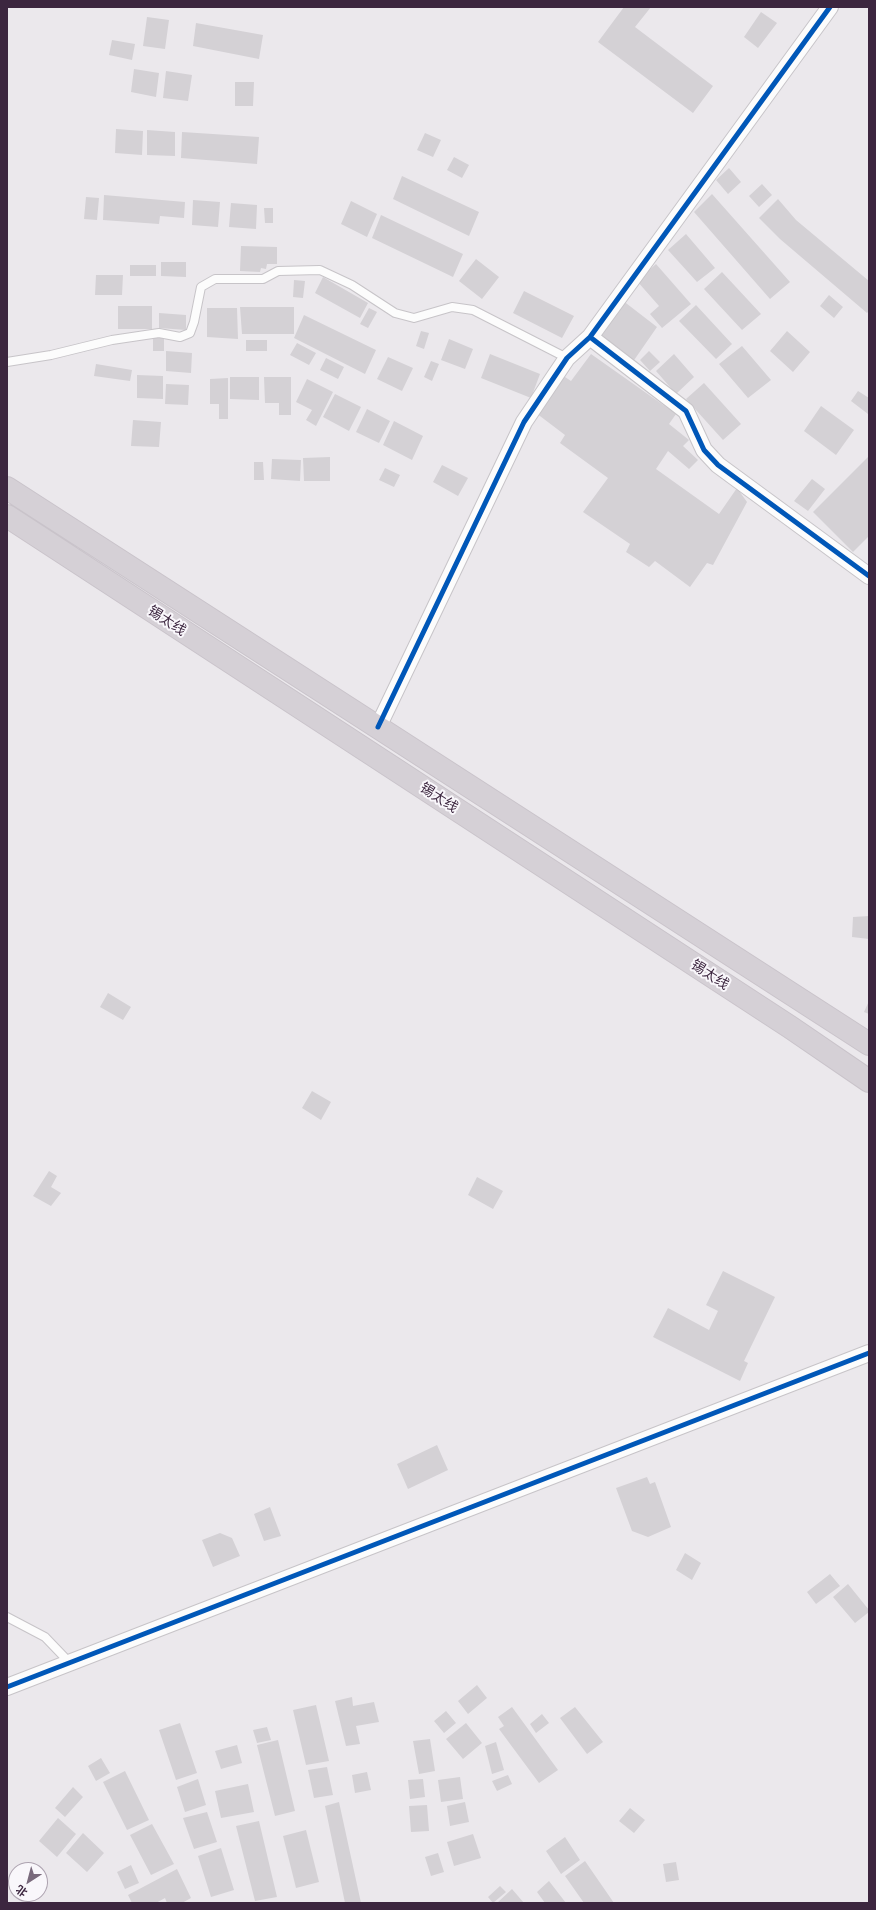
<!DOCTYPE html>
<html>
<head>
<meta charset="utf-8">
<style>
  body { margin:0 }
  #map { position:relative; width:876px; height:1910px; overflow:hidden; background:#ebe8ec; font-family:Inter,"Noto Sans SC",sans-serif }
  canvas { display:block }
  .frame { position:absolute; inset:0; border:8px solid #3c263f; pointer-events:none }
  .north { position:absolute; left:8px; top:1862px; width:40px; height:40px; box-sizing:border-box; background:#f9f7fb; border:1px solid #ada3b0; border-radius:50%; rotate:216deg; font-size:11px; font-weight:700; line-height:16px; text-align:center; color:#3c263f }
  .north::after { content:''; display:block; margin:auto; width:14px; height:18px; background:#796a7c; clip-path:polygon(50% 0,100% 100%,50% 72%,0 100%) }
</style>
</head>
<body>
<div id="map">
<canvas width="876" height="1910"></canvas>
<div class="frame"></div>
<div class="north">北</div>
</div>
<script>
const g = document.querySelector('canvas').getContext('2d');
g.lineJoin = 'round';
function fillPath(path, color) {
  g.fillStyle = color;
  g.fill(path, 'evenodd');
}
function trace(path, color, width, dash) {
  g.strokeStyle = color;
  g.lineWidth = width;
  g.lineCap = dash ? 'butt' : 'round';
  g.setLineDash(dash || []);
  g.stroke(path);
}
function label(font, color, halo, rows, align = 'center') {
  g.font = font + ' Inter,"Noto Sans SC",sans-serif';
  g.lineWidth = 4;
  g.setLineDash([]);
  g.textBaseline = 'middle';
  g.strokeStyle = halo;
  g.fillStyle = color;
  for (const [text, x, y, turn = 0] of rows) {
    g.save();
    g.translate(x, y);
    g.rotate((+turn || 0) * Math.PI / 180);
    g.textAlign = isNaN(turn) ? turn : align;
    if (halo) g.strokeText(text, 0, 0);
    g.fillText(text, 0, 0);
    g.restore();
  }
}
const building = new Path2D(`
  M624,7H651L635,27L713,86L693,113L598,42Z
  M761,12L777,23L758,48L744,37Z
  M147,17L169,20L165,49L143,46Z
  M196,23L263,35L259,59L193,46Z
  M112,40L135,44L132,60L109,55Z
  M134,69L159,73L156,97L131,92Z
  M166,71L192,75L188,101L163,98Z
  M235,82H254L253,106H235Z
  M116,129L143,131L142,155L115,153Z
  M147,130L175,132V156L147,155Z
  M182,132L259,137L257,164L181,158Z
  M425,133L441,140L433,157L417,150Z
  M454,157L469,165L462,178L447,170Z
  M729,168L741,182L728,194L716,180Z
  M402,176L479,212L469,236L393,199Z
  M762,184L772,195L759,207L749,196Z
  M712,194L790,282L770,299L694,212Z
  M104,195L185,202L184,218L160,216L159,224L103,220Z
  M86,197L99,198L97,220L84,219Z
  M778,199L796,220L869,281V311L867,313L780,239L759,218Z
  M193,200L220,202L218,227L192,225Z
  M351,201L377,214L367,237L341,224Z
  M231,203L257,205L256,229L229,227Z
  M264,208H273V223H265Z
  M381,215L463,254L453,277L372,238Z
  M686,234L715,268L697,282L668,250Z
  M241,246L277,247V264H267L266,269L261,268L260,272L240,271Z
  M476,259L499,277L482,299L459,281Z
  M161,262H186V277L161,276Z
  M656,264L691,304L662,328L650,314L659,306L637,281Z
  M130,265H156V276H130Z
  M722,272L761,314L742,330L704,289Z
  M96,275H123L122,295H95Z
  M323,277L368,303L360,318L315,293Z
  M294,280L305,281L303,298L293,297Z
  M524,291L574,316L562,338L513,313Z
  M829,295L843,307L834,318L820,306Z
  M622,300L657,327L630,366L598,334Z
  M696,305L732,344L716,359L679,321Z
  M118,306H152V329H118Z
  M240,307H294V334H242Z
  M207,308H237L238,339L207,337Z
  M369,308L377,312L368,328L360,324Z
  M159,313L186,315V330L159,328Z
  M304,315L376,350L365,374L294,338Z
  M421,331L429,333L424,349L416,346Z
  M787,331L810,352L793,372L770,351Z
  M164,337V351H153V338Z
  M449,339L473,349L465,369L441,360Z
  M246,340H267V351H246Z
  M297,343L316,353L309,365L290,355Z
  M742,346L771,380L748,398L719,364Z
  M166,351L192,353L191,373L166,371Z
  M649,351L660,362L650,371L640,360Z
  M490,354L540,374L531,398L481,378Z
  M591,354L676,414L669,424L689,440L683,446L698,460L689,469L668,451L656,469L719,514L737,488L747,502L713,565L707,563L690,587L655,561L649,567L626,552L630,544L583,512L608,478L560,443L565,435L536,413L562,375L571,381Z
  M674,354L694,377L676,394L656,371Z
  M388,357L413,368L402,391L377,379Z
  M326,358L344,367L338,379L320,370Z
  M431,361L439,364L432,381L424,377Z
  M96,364L132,370L130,381L94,376Z
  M137,375L163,376V399L137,398Z
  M230,377H259V400L230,399Z
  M264,377H291V415H279V403H265Z
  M228,378V419H219V404H210V379Z
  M307,379L333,392L316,426L306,420L312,410L296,402Z
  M704,383L741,424L723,440L686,399Z
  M166,384L189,385L188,405L165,404Z
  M858,391L869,398L868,414L851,401Z
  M335,394L361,407L349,431L323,417Z
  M821,406L854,430L836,455L804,431Z
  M367,409L390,421L379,443L356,432Z
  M133,420L161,422L159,447L131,446Z
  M394,421L423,436L412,460L383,445Z
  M869,456V536L853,552L813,512Z
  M330,457V481H304L303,458Z
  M272,459L301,460L300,481L271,479Z
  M254,462H263L264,480H254Z
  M442,465L468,478L458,496L433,482Z
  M385,468L400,475L394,487L379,480Z
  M812,479L825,489L808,511L794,501Z
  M869,916V939L852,937L853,917Z
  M108,993L131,1007L123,1020L100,1007Z
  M869,1001V1014L864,1012Z
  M312,1091L331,1102L321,1120L302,1108Z
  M49,1171L57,1176L51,1187L61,1193L51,1206L33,1196Z
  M477,1177L503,1191L493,1209L468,1195Z
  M723,1271L775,1297L744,1361L748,1363L740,1381L653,1337L668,1308L709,1330L718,1311L706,1305Z
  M437,1445L448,1470L408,1489L397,1464Z
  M647,1477L650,1484L655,1482L671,1527L648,1537L632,1531L616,1488Z
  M270,1507L281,1536L264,1541L254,1514Z
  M220,1533L232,1538L240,1556L213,1567L202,1540Z
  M685,1553L701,1563L692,1580L676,1570Z
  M830,1574L840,1586L816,1604L807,1592Z
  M848,1584L869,1610V1612L855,1623L833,1597Z
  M477,1685L487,1698L468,1714L458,1701Z
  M352,1697L353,1706L374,1702L379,1722L356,1726L360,1744L346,1746L335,1701Z
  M316,1705L329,1761L306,1765L293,1710Z
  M512,1707L558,1770L539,1783L499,1729L504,1726L498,1717Z
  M575,1707L603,1742L587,1754L560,1718Z
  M446,1711L456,1723L444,1733L434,1721Z
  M542,1714L549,1723L536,1733L530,1724Z
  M180,1723L197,1773L176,1780L159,1730Z
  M466,1723L482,1743L463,1759L446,1739Z
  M267,1727L271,1740L257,1743L253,1730Z
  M430,1739L435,1771L419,1774L413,1741Z
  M278,1740L295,1811L275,1816L257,1745Z
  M496,1742L504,1770L492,1774L485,1746Z
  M237,1745L242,1763L221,1769L215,1751Z
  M101,1758L110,1773L96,1781L88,1766Z
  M327,1767L333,1795L314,1798L308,1770Z
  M125,1771L149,1820L127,1830L103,1782Z
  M367,1772L371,1790L355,1793L352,1775Z
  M508,1775L512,1784L497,1791L492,1781Z
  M460,1777L463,1799L441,1802L438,1780Z
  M198,1779L206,1805L185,1812L177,1787Z
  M423,1779L425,1797L410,1799L408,1780Z
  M248,1784L254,1812L221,1818L215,1791Z
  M73,1787L83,1797L65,1817L55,1808Z
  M339,1802L361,1903H345L325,1806Z
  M465,1802L469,1822L450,1826L447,1806Z
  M427,1805L429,1831L411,1832L409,1806Z
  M630,1808L645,1820L634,1833L619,1821Z
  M207,1812L217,1842L194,1849L183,1818Z
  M58,1818L76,1834L57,1857L39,1841Z
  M259,1821L277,1897L255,1901L236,1826Z
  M152,1824L174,1864L151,1875L130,1835Z
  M306,1830L319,1882L296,1888L283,1836Z
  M83,1833L104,1853L87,1872L66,1853Z
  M473,1834L481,1858L454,1866L447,1842Z
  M565,1837L580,1860L561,1874L546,1851Z
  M221,1848L234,1890L211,1897L198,1856Z
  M438,1853L444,1872L431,1876L425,1857Z
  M585,1861L614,1903H584L565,1876Z
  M676,1862L679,1880L666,1882L663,1864Z
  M131,1865L139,1883L125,1889L117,1872Z
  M177,1869L191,1898L182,1903H167L165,1898L156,1903H132L128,1895Z
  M549,1881L566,1903H545L537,1892Z
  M500,1886L506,1892L493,1903L488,1897Z
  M512,1889L524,1903H497Z`);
const lane = new Path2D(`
  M7,362L51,355L112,340L159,333L180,337L190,333L194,322L201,287L215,279H263L278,271L320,270L352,285L395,313L414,318L452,307L473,310L567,358
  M7,1617L45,1637L69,1662`);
const street = new Path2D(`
  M590,337L686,411L704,450L718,465L869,576
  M378,727L524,422L567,358L590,337L830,7
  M7,1687L869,1353`);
const primary = new Path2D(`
  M7,488L869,1044
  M7,516L790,1027L869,1081`);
const cycleway = new Path2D(`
  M590,337L686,411L704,450L718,465L869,576
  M378,727L524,422L567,358L590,337L830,7
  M7,1687L869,1353`);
const streetNames = [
  ["锡太线",167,621,33],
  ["锡太线",439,798,33],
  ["锡太线",710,975,33]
];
fillPath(building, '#d4d1d5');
trace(lane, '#c7c4c8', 10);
trace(street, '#c7c4c8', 18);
trace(primary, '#c9c3ca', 24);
trace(lane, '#fcfcfc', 8);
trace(street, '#fcfcfc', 16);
trace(primary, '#d5d0d6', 22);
trace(cycleway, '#0057b8', 5);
label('14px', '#3c263f', '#f9f7fb', streetNames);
</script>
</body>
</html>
